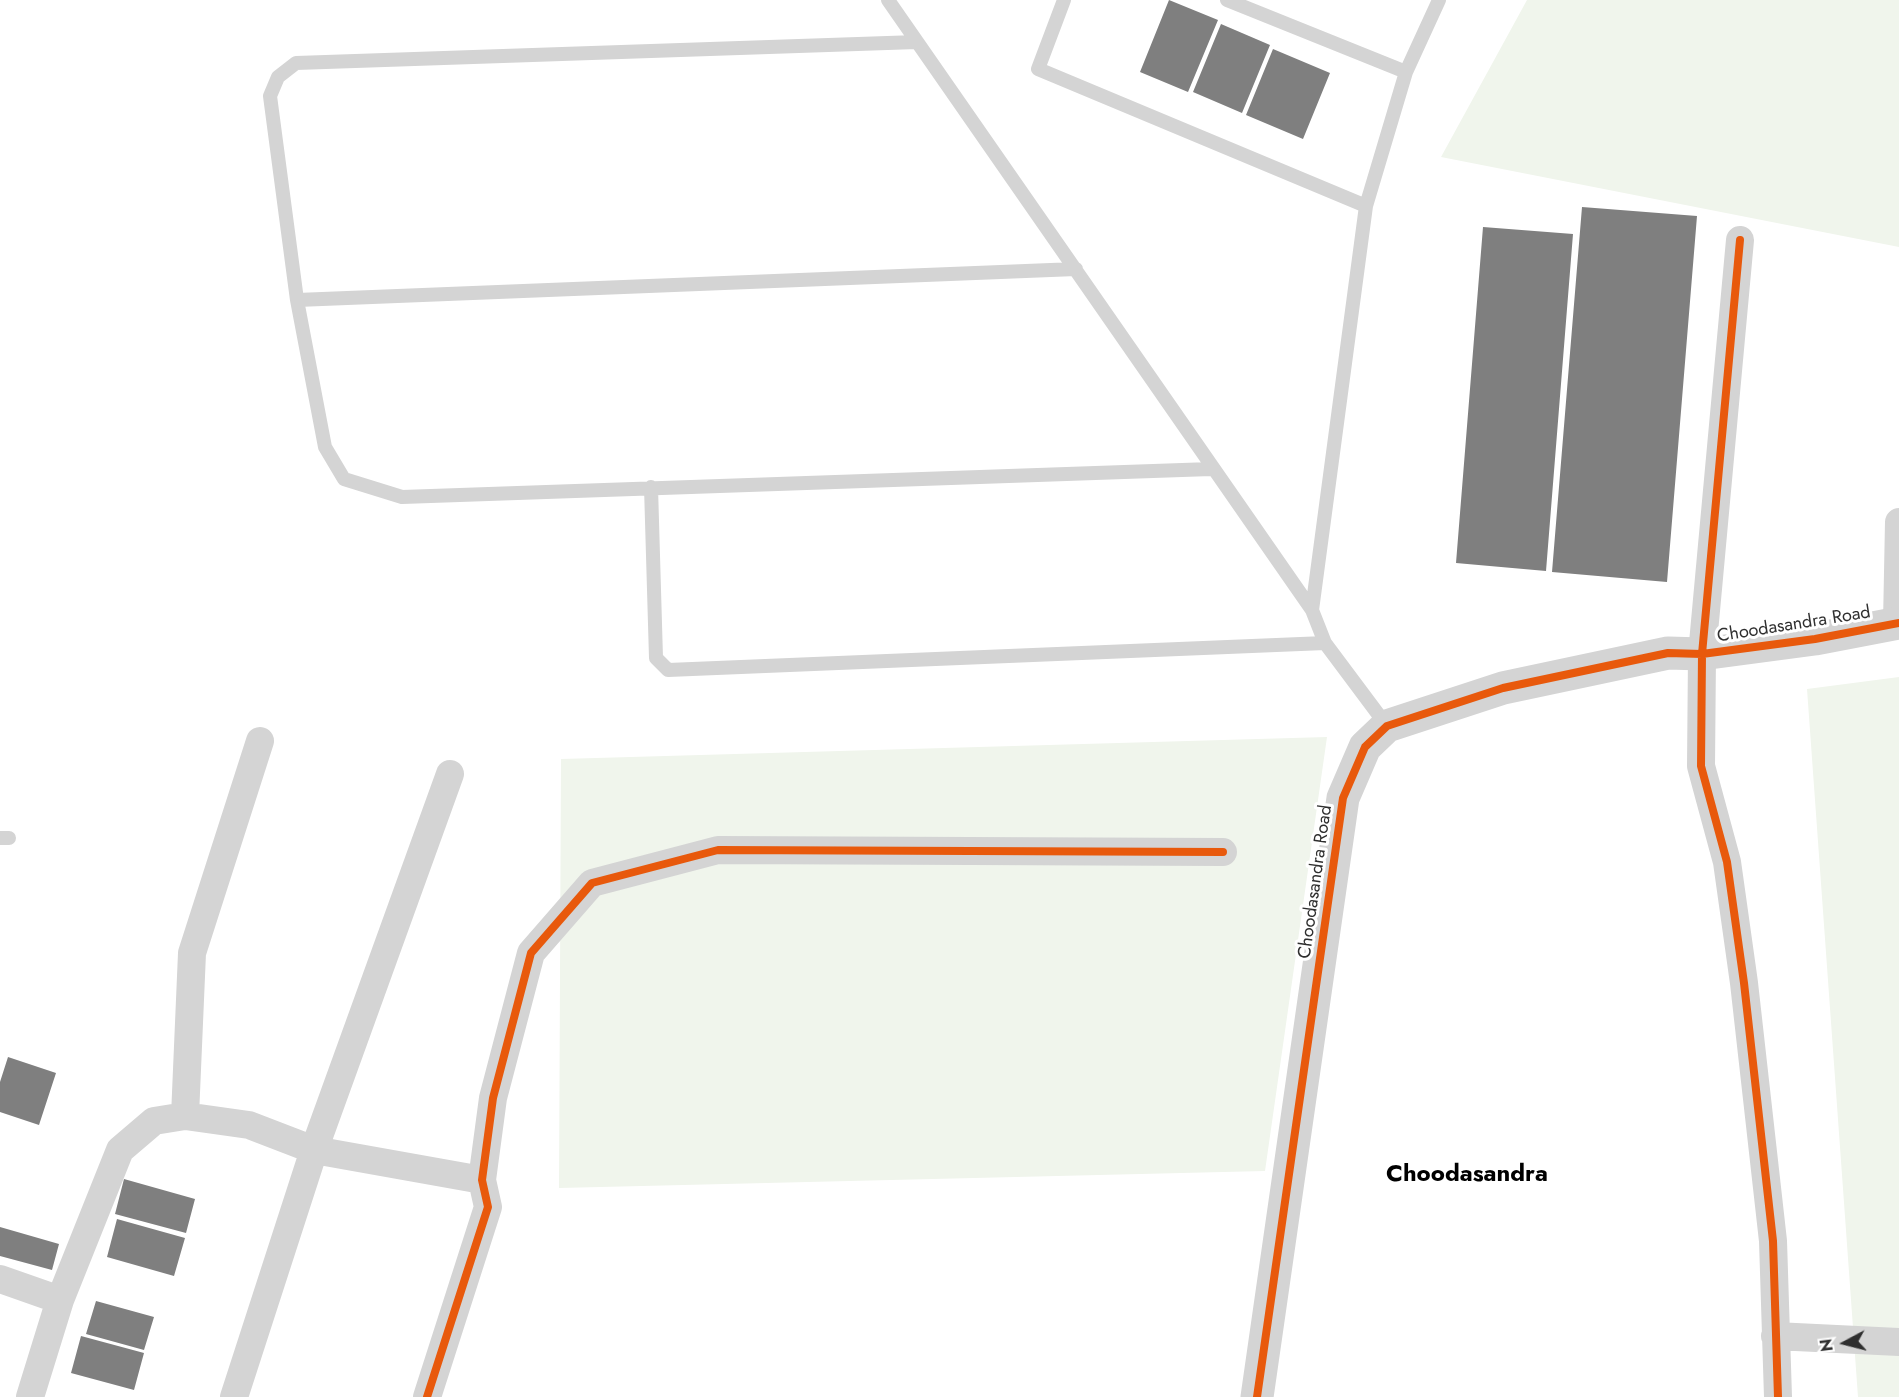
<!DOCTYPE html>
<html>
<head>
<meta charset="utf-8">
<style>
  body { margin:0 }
  #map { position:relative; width:1899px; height:1397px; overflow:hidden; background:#fff; font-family:Jost,sans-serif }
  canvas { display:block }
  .north { position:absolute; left:1815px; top:1313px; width:60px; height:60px; -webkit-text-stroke:4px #fff; paint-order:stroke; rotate:263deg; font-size:16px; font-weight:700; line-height:24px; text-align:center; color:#2f2f2f }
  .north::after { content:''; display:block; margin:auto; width:21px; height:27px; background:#2f2f2f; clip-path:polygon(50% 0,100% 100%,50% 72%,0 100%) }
</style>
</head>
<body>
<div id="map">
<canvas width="1899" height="1397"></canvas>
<div class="north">N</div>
</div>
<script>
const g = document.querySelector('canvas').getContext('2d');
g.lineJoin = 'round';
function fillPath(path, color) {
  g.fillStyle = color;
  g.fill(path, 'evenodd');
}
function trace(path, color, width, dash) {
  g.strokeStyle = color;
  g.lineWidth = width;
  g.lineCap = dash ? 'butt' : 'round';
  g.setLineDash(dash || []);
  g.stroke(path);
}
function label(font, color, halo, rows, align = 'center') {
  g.font = font + ' Jost,sans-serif';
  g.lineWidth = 6;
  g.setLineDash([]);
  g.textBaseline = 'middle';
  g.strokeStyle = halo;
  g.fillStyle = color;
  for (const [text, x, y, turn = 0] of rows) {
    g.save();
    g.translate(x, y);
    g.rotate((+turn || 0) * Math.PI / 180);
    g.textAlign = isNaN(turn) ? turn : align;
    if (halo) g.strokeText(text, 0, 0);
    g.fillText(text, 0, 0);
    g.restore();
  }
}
const green = new Path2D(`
  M1527,0H1899V247L1441,157Z
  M1899,677V1397H1858L1807,689Z
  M1327,737L1265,1171L559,1188L561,759Z`);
const building = new Path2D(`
  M1169,0L1218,20L1188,92L1140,72Z
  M1221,24L1270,45L1242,113L1193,92Z
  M1273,49L1330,73L1303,139L1246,115Z
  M1582,207L1697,216L1667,582L1552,572Z
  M1483,227L1573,234L1546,571L1456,563Z
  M8,1057L56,1073L39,1125L0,1112V1082Z
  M124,1179L195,1199L186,1233L115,1214Z
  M117,1219L185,1238L174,1276L107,1257Z
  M0,1227L59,1244L52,1270L0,1256Z
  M96,1301L154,1317L144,1350L86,1334Z
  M81,1336L144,1353L134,1390L71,1373Z`);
const service = new Path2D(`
  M888,0L1312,610L1325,643L1387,726
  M1064,0L1038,69L1366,206
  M1227,0L1406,72
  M917,42L296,63L278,77L270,96L297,300L325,447L344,479L402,497L1211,469
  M297,300L1076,269
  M651,487L656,658L668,670L1325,643
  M1312,610L1366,206L1406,72L1439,0
  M0,838H9`);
const minor = new Path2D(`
  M1740,240L1702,654L1701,766L1727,862L1744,983L1773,1241L1778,1397
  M1897,623L1899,522
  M185,1116L192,953L260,741
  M0,1279L60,1300
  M1775,1336L1899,1342
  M30,1397L60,1300L120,1150L154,1121L185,1116L249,1125L314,1150L482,1180
  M234,1397L314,1150L450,774
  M427,1397L488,1207L482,1180L493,1098L531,953L592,883L718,850L1223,852`);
const tertiary = new Path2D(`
  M1257,1397L1343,798L1365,747L1387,726L1503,688L1668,653L1702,654L1815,639L1899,623`);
const cycleway = new Path2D(`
  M1740,240L1702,654L1701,766L1727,862L1744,983L1773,1241L1778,1397
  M427,1397L488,1207L482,1180L493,1098L531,953L592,883L718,850L1223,852
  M1257,1397L1343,798L1365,747L1387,726L1503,688L1668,653L1702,654L1815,639L1899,623`);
const streetNames = [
  ["Choodasandra Road",1794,625,-9],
  ["Choodasandra Road",1316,882,-82]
];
const districtNames = [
  ["Choodasandra",1467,1175]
];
fillPath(green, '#f0f5ec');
fillPath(building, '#7f7f7f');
trace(service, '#d4d4d4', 14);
trace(minor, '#d4d4d4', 28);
trace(tertiary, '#d4d4d4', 33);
trace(cycleway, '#e8590c', 8);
label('18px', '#2f2f2f', '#fff', streetNames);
label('bold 24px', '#000', '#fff', districtNames);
</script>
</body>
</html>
